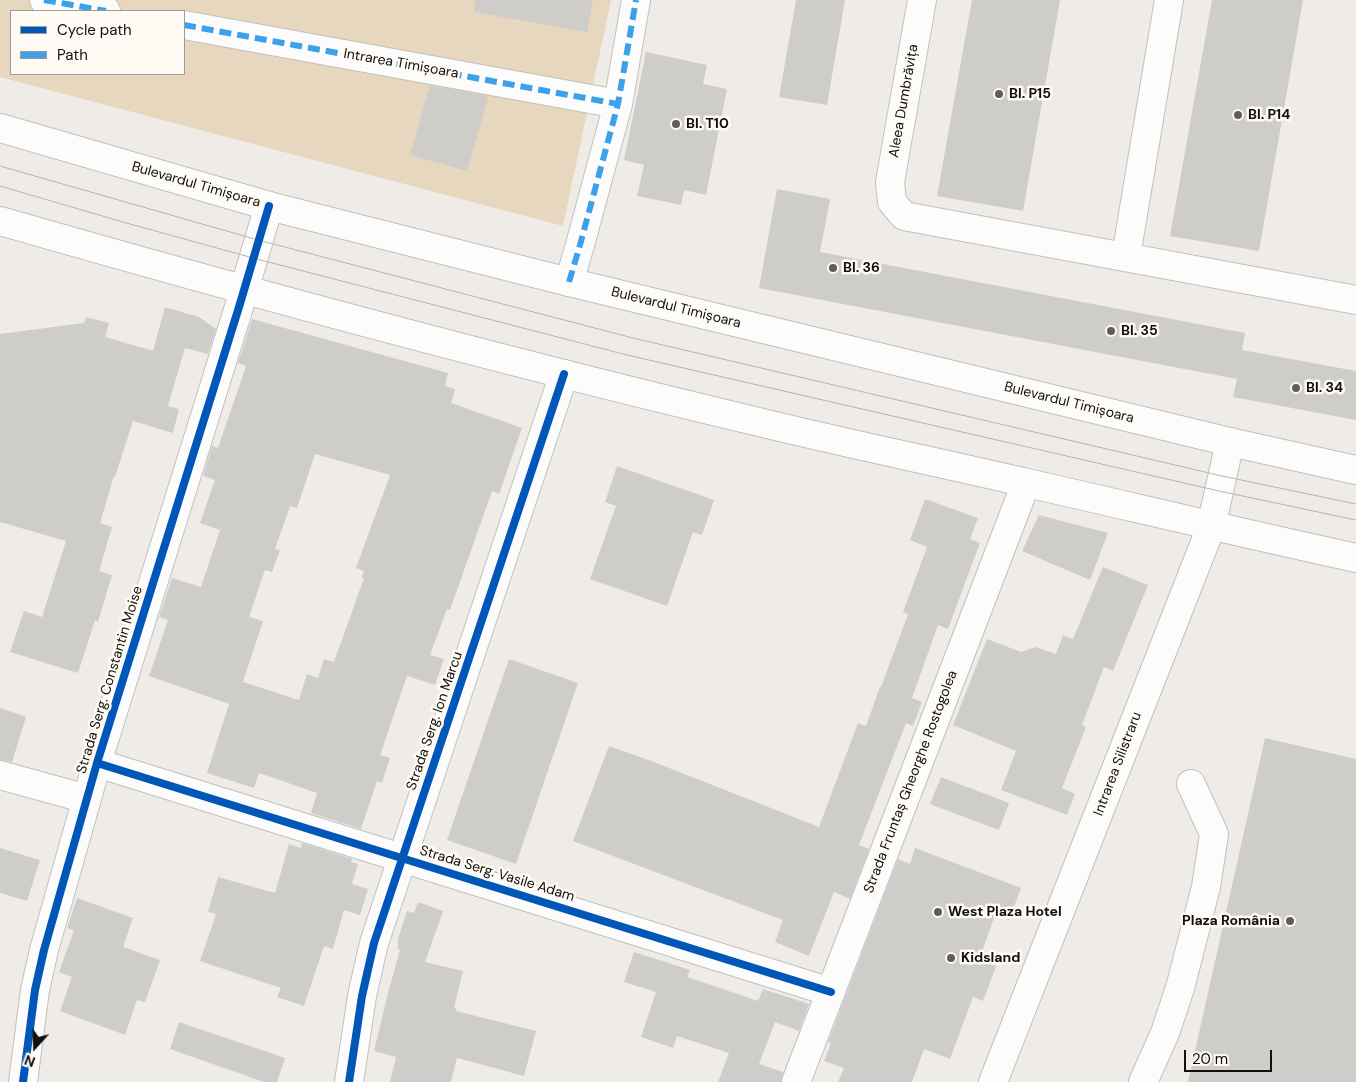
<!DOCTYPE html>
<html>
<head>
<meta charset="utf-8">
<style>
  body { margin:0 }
  #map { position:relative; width:1356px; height:1082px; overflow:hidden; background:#efece8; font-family:"DM Sans",sans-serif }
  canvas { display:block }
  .legend { position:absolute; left:10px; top:10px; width:175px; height:65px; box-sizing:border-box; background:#fefaf4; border:1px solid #9f9c98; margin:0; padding:6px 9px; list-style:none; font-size:15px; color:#110f0d }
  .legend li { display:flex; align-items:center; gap:10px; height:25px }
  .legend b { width:25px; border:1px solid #9f9c98 }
  .north { position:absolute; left:10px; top:1022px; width:50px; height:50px; -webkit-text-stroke:4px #fefaf4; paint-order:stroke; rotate:200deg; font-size:14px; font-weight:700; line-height:20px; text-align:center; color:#110f0d }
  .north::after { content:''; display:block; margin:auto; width:18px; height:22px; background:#110f0d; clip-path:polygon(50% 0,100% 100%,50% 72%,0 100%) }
  .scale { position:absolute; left:1184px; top:1050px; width:88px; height:22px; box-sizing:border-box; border:2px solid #110f0d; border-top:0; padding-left:6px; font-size:15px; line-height:18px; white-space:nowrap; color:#110f0d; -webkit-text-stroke:4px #fefaf4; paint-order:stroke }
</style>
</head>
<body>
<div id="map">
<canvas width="1356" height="1082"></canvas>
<ul class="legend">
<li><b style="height:6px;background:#0057b8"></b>Cycle path</li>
<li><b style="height:6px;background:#3da1e9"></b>Path</li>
</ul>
<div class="north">N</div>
<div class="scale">20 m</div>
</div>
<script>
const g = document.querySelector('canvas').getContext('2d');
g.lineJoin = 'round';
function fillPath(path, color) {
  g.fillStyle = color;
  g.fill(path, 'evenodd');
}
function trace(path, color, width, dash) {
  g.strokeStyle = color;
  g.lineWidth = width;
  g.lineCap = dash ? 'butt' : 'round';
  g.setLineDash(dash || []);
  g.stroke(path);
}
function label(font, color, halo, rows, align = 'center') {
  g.font = font + ' "DM Sans",sans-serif';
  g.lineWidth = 5;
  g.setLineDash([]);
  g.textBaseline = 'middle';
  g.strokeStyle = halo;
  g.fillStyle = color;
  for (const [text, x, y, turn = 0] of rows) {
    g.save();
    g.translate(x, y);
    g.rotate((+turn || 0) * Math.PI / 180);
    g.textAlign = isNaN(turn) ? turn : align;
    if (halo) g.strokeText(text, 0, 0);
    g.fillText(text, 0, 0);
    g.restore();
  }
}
const green = new Path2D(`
  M0,0H611L563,226L0,77ZM11,11H184V74H11Z`);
const building = new Path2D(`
  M475,0H593L587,32L474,12Z
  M796,0H845L827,105L779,97Z
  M972,0H1060L1023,211L937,196Z
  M1212,0H1303L1259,251L1170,236Z
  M646,52L707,65L703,84L727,89L706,195L684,190L681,205L637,196L644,165L624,160Z
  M430,86L482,95L488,97L467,171L410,155Z
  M777,189L830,199L820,252L1245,333L1242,350L1356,371V420L1233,397L1237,379L759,288Z
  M165,307L199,317L216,329L208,354L185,348L168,406L179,409L173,433L133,421L115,477L114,476L100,523L112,527L99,571L112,575L98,622L95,620L78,673L10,652L24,611L42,617L66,541L0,522V334L84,323L86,317L109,323L105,337L153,351Z
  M252,319L448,373L445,386L455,389L451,403L522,428L499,494L492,491L450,610L447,609L430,655L444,659L435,685L407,676L380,755L390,758L382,783L377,781L361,829L311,813L317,793L259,773L254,788L207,773L229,704L149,676L168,620L159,617L172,578L201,587L220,530L200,523L215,480L203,476L212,446L218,448L246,366L238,363ZM315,454L390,475L356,568L364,571L362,577L364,578L334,662L324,659L318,678L307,674L299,700L243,682L263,621L249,617L265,570L272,572L280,550L275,549L290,506L297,508Z
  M617,466L714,500L702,535L693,532L667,606L590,579L616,506L605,502Z
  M925,499L978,518L970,539L980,543L948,629L938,625L912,698L922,702L913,726L906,723L859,845L869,849L850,899L834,892L809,956L775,942L783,920L573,841L609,746L654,762L819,827L858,723L866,726L880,687H881L908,614L903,612L927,547L910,540Z
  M1039,515L1108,533L1090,580L1022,551Z
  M1103,567L1148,585L1113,671L1104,667L1082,725L1086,727L1062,788L1075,794L1067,815L1001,790L1016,751L953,725L987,639L1021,652L1036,647L1056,654L1063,635L1073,639Z
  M509,659L578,683L516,864L447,840Z
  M0,708L26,717L12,762L0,760Z
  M1265,738L1356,759V1082H1188Z
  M941,777L1009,803L999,830L930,804Z
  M302,843L352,859L351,862L358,864L352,884L368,889L360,915L344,910L333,949L324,946L304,1006L277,997L281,988L200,961L216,914L208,912L218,877L275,893L289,844L301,848Z
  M0,848L40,860L27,901L0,893Z
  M915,848L1021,888L1009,920L995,915L979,960L996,966L983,1001L973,997L950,1059L924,1049L912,1082H838L844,1068L824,1061L831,1043L828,1042L898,859L910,864Z
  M77,898L133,918L123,947L160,960L145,1002L137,1000L125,1035L60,1011L72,977L59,972L74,930L67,928Z
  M418,902L443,911L425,962L463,971L454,1008L457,1009L456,1011L536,1031L524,1076L457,1058L451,1082H390L396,1057L374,1051L388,993L400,950L398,949V939L407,911L414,913Z
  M634,952L690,970L687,977L758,1001L763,989L809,1004L799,1031L775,1022L759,1064L783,1072L781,1082H718L729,1053L677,1036L673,1048L641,1037L656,992L624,982Z
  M179,1022L285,1058L277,1082H264L170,1049Z`);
const minor = new Path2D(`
  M44,0L106,11
  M922,0L890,182L892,202L904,216L1356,300
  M184,25L618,104
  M1126,256L1169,0
  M569,282L580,245L618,104L636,0
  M97,763L831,992
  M0,775L87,799
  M23,1082L35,990L44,950L97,763L239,307L269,206
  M349,1082L362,996L374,943L564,374
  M796,1082L1026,483
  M993,1082L1211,527L1230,442
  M1143,1082L1165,1033L1180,988L1206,887L1214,834L1191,784`);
const major = new Path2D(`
  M0,128L269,206L569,282L1230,442L1356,470
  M0,221C254,294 510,363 767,424C854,445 941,463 1027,483C1137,508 1246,534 1356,558`);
const tram = new Path2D(`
  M0,166L258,240L633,338L1222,476L1356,504
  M0,186L123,222L253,258L627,355L1219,491L1356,520`);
const quiet = new Path2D(`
  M44,0L106,11
  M184,25L618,104
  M569,282L580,245L618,104L636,0`);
const cycleway = new Path2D(`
  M97,763L831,992
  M23,1082L35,990L44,950L97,763L239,307L269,206
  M349,1082L362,996L374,943L564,374`);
const markers = [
  [999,94,5,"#5f5c5a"],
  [1238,115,5,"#5f5c5a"],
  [676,124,5,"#5f5c5a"],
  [833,268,5,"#5f5c5a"],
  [1111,331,5,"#5f5c5a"],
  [1296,388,5,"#5f5c5a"],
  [938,912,5,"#5f5c5a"],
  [1290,921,5,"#5f5c5a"],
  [951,958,5,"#5f5c5a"]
];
const streetNames = [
  ["Intrarea Timișoara",401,64,10],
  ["Aleea Dumbrăvița",904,101,-80],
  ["Bulevardul Timișoara",196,185,16],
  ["Bulevardul Timișoara",676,308,14],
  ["Bulevardul Timișoara",1069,403,14],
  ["Strada Serg. Constantin Moise",110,680,-73],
  ["Strada Serg. Ion Marcu",435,721,-71],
  ["Intrarea Silistraru",1118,764,-69],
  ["Strada Fruntaș Gheorghe Rostogolea",911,782,-69],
  ["Strada Serg. Vasile Adam",497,874,17]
];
const poiNames = [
  ["Bl. P15",1009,94],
  ["Bl. P14",1248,115],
  ["Bl. T10",686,124],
  ["Bl. 36",843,268],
  ["Bl. 35",1121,331],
  ["Bl. 34",1306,388],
  ["West Plaza Hotel",948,912],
  ["Plaza România",1280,921,"right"],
  ["Kidsland",961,958]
];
fillPath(green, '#e8d7bf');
fillPath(building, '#cfcdca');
trace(minor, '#c2bfbc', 30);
trace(major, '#c2bfbc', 30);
trace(minor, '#fdfcfc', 28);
trace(major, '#fdfcfc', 28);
trace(tram, '#b4b4b3', 1);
trace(quiet, '#3da1e9', 6, [12, 6]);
trace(cycleway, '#0057b8', 8);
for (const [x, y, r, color] of markers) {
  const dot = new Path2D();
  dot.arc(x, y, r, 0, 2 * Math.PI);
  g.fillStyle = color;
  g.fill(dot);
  trace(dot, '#fefaf4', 2);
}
label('14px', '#110f0d', '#fefaf4', streetNames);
label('bold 14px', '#110f0d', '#fefaf4', poiNames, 'left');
</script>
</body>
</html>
